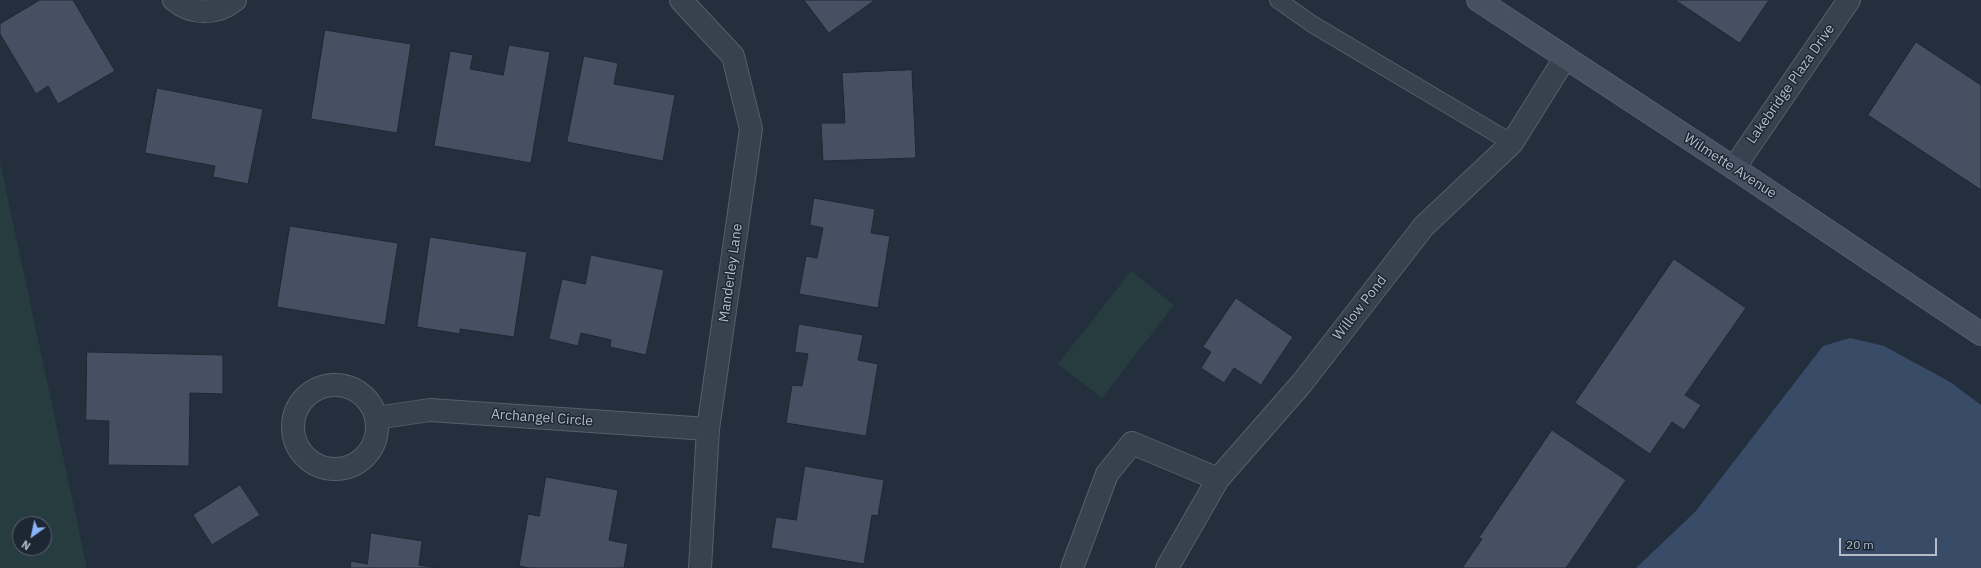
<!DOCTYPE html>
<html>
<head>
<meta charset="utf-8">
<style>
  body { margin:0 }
  #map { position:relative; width:1981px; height:568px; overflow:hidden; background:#242f3e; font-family:"IBM Plex Sans",sans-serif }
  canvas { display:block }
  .north { position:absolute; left:12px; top:516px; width:40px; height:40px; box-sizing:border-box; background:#1d2633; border:1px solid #59626f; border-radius:50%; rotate:213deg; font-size:11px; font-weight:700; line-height:16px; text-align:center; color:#b4bcc9 }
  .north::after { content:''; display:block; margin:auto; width:14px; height:18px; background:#8ab4f8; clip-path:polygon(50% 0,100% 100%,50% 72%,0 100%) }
  .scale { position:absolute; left:1839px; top:538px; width:98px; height:18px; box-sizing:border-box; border:2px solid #b4bcc9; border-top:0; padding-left:5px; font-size:12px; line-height:14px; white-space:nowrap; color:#b4bcc9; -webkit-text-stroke:3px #1d2633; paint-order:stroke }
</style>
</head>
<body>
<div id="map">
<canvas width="1981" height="568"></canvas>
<div class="north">N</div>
<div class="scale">20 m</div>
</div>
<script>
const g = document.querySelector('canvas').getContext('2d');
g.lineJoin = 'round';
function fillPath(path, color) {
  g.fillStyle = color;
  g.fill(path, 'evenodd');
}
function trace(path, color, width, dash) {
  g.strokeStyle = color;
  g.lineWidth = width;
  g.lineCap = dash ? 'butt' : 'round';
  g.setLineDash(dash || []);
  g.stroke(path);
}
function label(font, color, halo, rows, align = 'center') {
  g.font = font + ' "IBM Plex Sans",sans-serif';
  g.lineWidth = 3;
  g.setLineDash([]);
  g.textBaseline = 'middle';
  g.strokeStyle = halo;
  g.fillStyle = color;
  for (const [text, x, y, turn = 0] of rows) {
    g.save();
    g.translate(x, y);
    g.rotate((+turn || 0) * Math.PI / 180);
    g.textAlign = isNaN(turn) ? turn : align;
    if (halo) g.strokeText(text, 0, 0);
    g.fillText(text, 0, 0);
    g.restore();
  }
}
const green = new Path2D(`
  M0,162L87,568H0ZM20,524H44V548H20Z
  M1131,271L1174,305L1102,398L1058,364Z`);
const water = new Path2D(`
  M1850,338L1884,346L1950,382L1981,405V568H1636L1695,512L1823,346Z`);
const building = new Path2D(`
  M40,0H73L115,71L58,104L48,86L36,94L0,34V24Z
  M804,0H875L829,33Z
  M1675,0H1769L1740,43Z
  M325,30L411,44L397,133L311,119Z
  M1916,42L1981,85V190L1868,115Z
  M509,45L550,52L531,163L434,146L450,51L473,55L470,69L503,75Z
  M584,56L618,63L614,84L675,95L663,161L567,142Z
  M912,70L916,158L823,161L821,123H845L842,73Z
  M157,88L263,109L248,184L213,177L215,166L145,153Z
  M814,198L875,209L871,233L890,236L878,308L799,294L806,256L817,258L823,228L810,225Z
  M290,226L398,243L385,325L277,307Z
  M430,237L527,252L514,337L460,329V334L417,327Z
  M591,255L664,270L646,355L610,347L611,340L581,333L578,346L549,339L562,279L585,284Z
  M1674,259L1746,308L1685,395L1701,405L1684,430L1672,422L1650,454L1575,403Z
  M1236,298L1293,337L1261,385L1234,368L1224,383L1201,368L1211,352L1203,347Z
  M799,324L863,335L858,360L878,364L866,436L786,423L792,385L802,386L808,354L795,352Z
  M87,352L223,355V394L190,393L189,466L108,465L109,421L86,420Z
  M1552,430L1626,480L1566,568H1462L1482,539L1479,538Z
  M805,466L884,480L878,516L872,515L864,564L771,548L776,517L796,520Z
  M546,477L618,490L609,540L628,544L624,568H530L519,566L528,514L539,516Z
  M240,485L260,515L212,545L193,515Z
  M371,533L422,541L419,565L438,568H350L351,561L367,564Z`);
const lane = new Path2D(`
  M1278,0L1312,24L1512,143`);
const street = new Path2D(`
  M174,0C193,15 216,15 235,0
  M681,0L733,56L751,129L708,429L700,568
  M1734,168L1849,0
  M293 427a42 42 0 1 1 84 0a42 42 0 1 1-84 0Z
  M376,418L430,410L708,429
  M1072,568L1107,474L1132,443L1218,479
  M1167,568L1218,479L1302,383L1424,226L1512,143L1565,58`);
const secondary = new Path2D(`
  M1478,0L1734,168L1981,334`);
const streetNames = [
  ["Lakebridge Plaza Drive",1791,84,-55],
  ["Wilmette Avenue",1730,166,33],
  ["Manderley Lane",731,273,-82],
  ["Willow Pond",1360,308,-52],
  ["Archangel Circle",542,418,4]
];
fillPath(green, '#263c3f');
fillPath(water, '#394c67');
fillPath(building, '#455162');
trace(building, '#1f2835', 1);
trace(lane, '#565f6c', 18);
trace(street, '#565f6c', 24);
trace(secondary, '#565f6c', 24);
trace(lane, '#38414e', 16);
trace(street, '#38414e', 22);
trace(secondary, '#465061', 22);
label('14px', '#b4bcc9', '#1d2633', streetNames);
</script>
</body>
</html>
